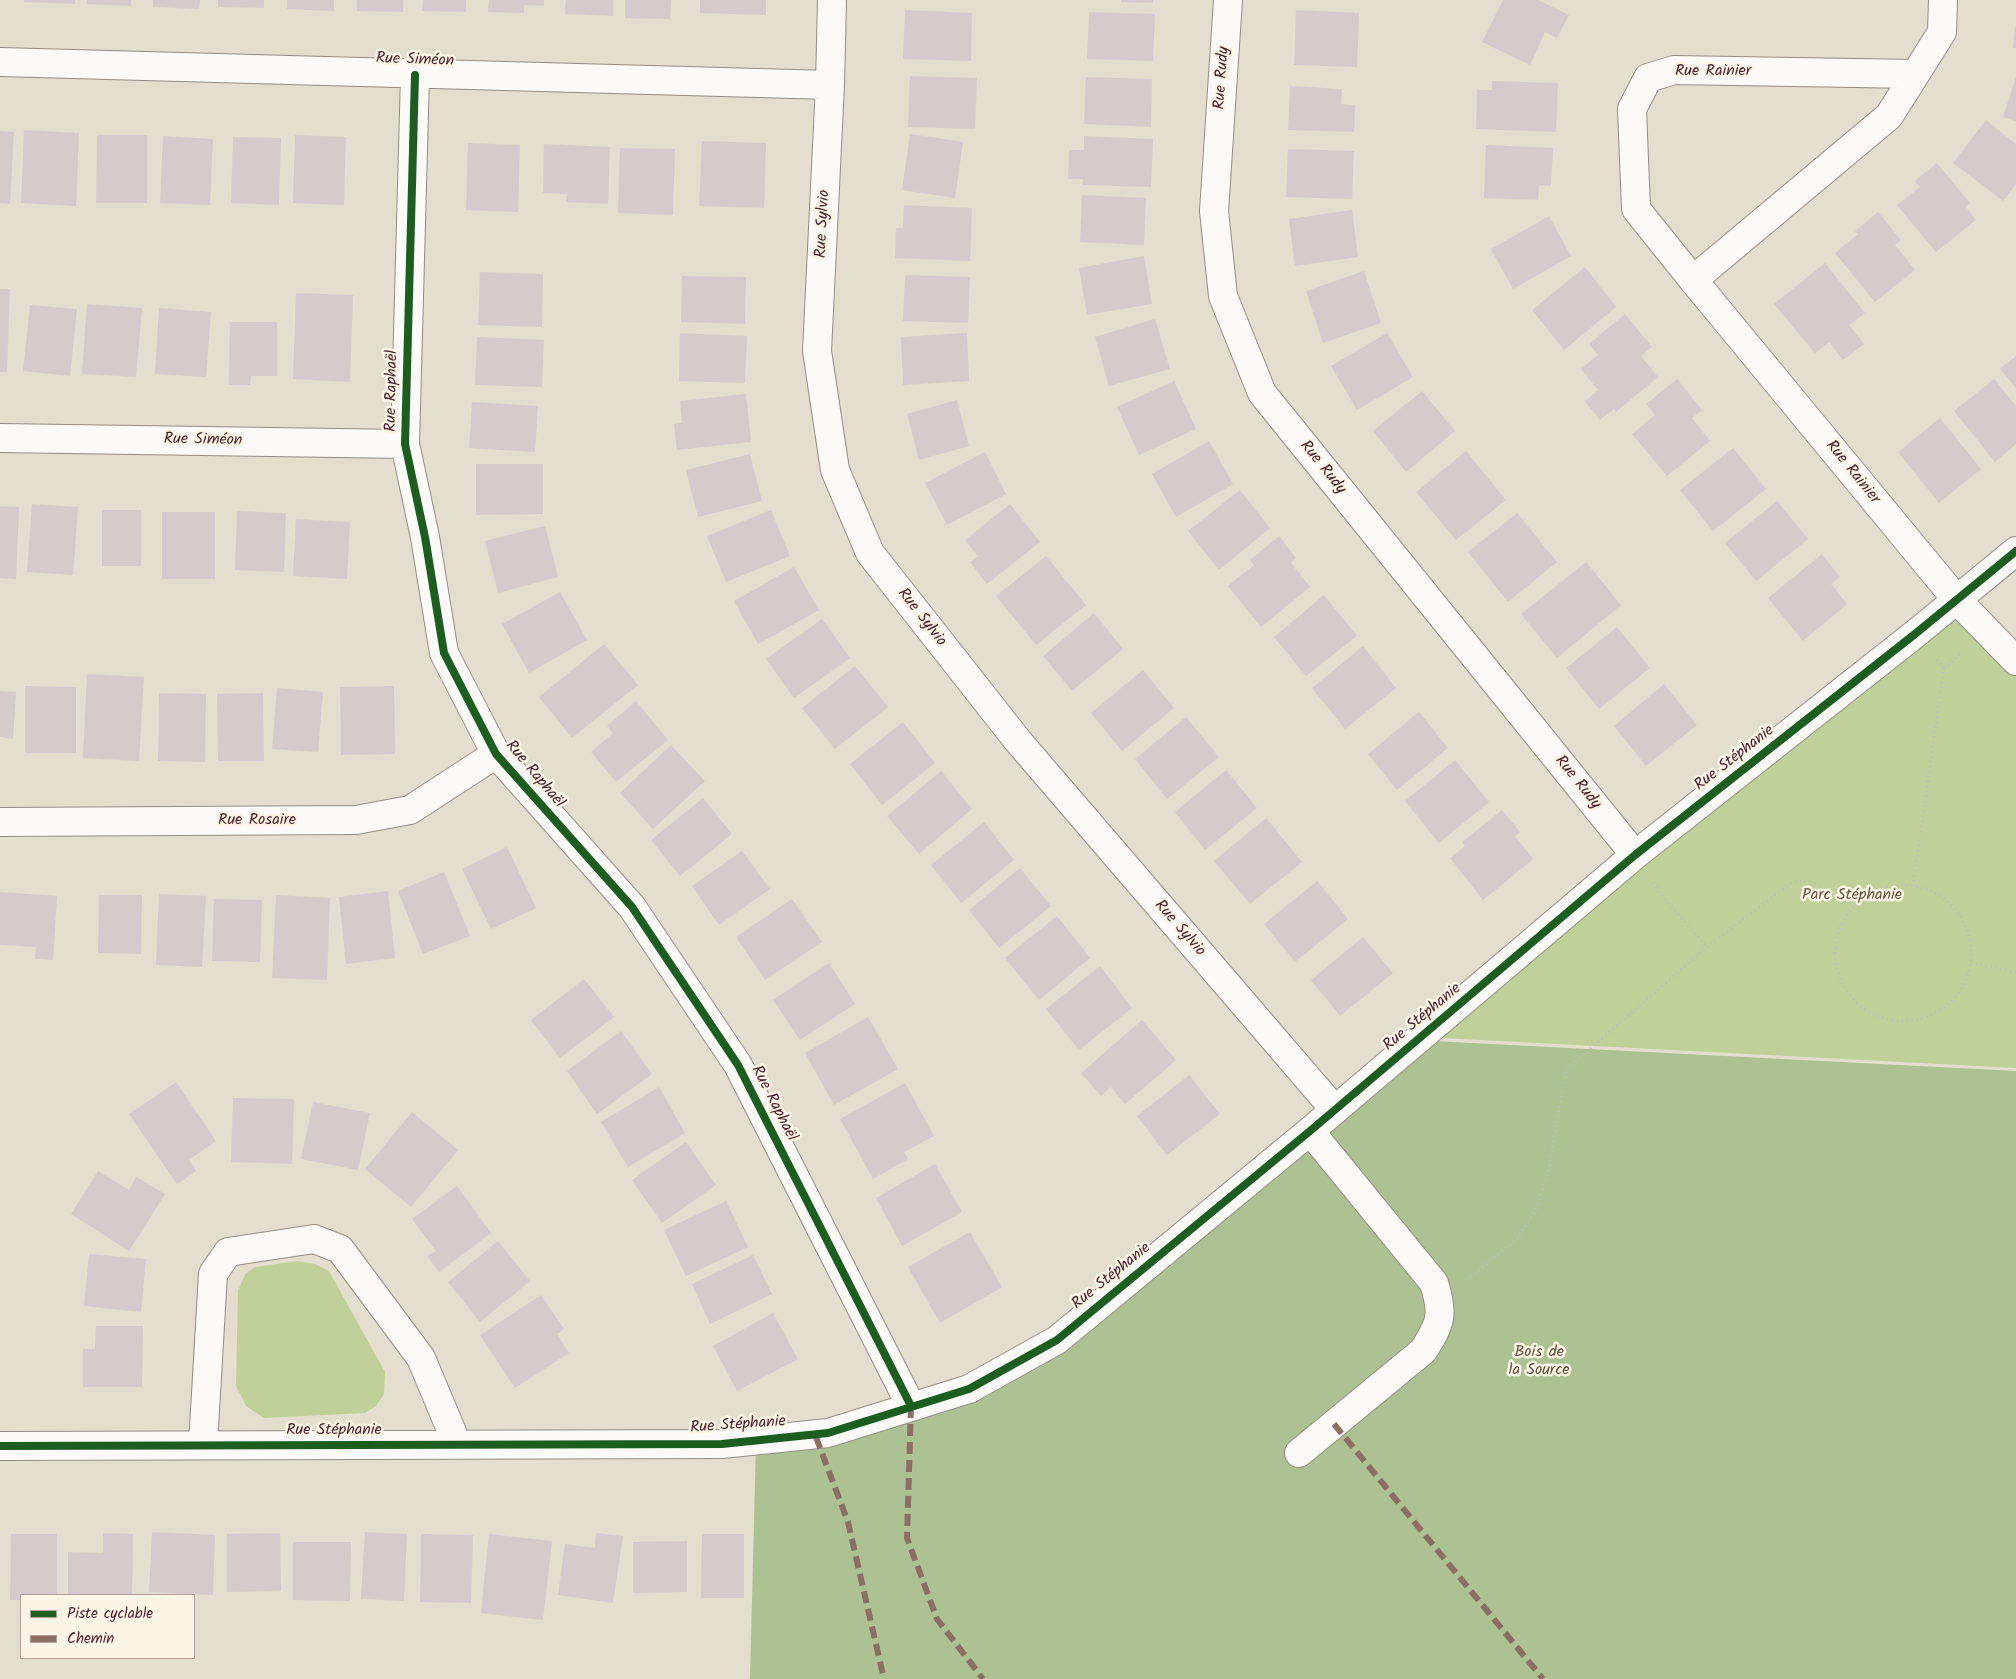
<!DOCTYPE html>
<html>
<head>
<meta charset="utf-8">
<style>
  body { margin:0 }
  #map { position:relative; width:2016px; height:1679px; overflow:hidden; background:#e3decd; font-family:Kalam,sans-serif }
  canvas { display:block }
  .legend { position:absolute; left:20px; top:1594px; width:175px; height:65px; box-sizing:border-box; background:#fcf5e5; border:1px solid #b59f9b; margin:0; padding:6px 9px; list-style:none; font-size:15px; color:#4a1f2b }
  .legend li { display:flex; align-items:center; gap:10px; height:25px }
  .legend b { width:25px; border:1px solid #b59f9b }
</style>
</head>
<body>
<div id="map">
<canvas width="2016" height="1679"></canvas>
<ul class="legend">
<li><b style="height:6px;background:#1b5e20"></b>Piste cyclable</li>
<li><b style="height:6px;background:#8d6e63"></b>Chemin</li>
</ul>
</div>
<script>
const g = document.querySelector('canvas').getContext('2d');
g.lineJoin = 'round';
function fillPath(path, color) {
  g.fillStyle = color;
  g.fill(path, 'evenodd');
}
function trace(path, color, width, dash) {
  g.strokeStyle = color;
  g.lineWidth = width;
  g.lineCap = dash ? 'butt' : 'round';
  g.setLineDash(dash || []);
  g.stroke(path);
}
function label(font, color, halo, rows, align = 'center') {
  g.font = font + ' Kalam,sans-serif';
  g.lineWidth = 5;
  g.setLineDash([]);
  g.textBaseline = 'middle';
  g.strokeStyle = halo;
  g.fillStyle = color;
  for (const [text, x, y, turn = 0] of rows) {
    g.save();
    g.translate(x, y);
    g.rotate((+turn || 0) * Math.PI / 180);
    g.textAlign = isNaN(turn) ? turn : align;
    if (halo) g.strokeText(text, 0, 0);
    g.fillText(text, 0, 0);
    g.restore();
  }
}
const green = new Path2D(`
  M1957,600L2016,661V1068L1423,1037Z
  M297,1261L315,1264L329,1271L385,1372L384,1394L376,1406L365,1413L264,1418L246,1406L236,1386L238,1291L245,1274L255,1267Z`);
const forest = new Path2D(`
  M1433,1041L2016,1071V1679H750L756,1442L972,1387Z`);
const building = new Path2D(`
  M24,0H75V4L24,2Z
  M87,0H131V6L87,4Z
  M153,0H200L199,9L153,7Z
  M218,0H264V8L218,7Z
  M287,0H334V11L287,9Z
  M357,0H403V12L357,11Z
  M423,0H466V12L422,11Z
  M489,0H544V6L524,5V13L488,12Z
  M566,0H613V16L565,14Z
  M625,0H671L670,19L625,18Z
  M700,0H766V15L700,13Z
  M1121,0H1153V3L1121,2Z
  M1503,0H1538L1569,15L1557,38L1545,32L1530,65L1482,42Z
  M905,10L972,13L971,61L903,59Z
  M1296,10L1359,13L1357,67L1294,65Z
  M1089,12L1155,14L1153,61L1087,59Z
  M2015,27H2016V48H2013Z
  M910,76L977,78L975,129L908,127Z
  M1086,77L1152,79L1151,127L1084,124Z
  M2016,77V121L2003,117Z
  M1492,81L1558,83L1556,132L1476,129L1477,90H1492Z
  M1290,86L1342,89L1341,104L1355,105L1354,132L1288,130Z
  M1986,120L2016,144V184L2003,201L1953,163Z
  M24,130L79,133L76,206L21,203Z
  M0,131L14,132L10,204L0,203Z
  M910,134L963,142L955,198L902,190Z
  M97,135H147V203H96Z
  M295,135L346,137L344,205L293,203Z
  M163,136L213,139L210,205L160,203Z
  M1084,136L1153,139L1151,187L1082,185L1083,179H1068L1069,150H1084Z
  M233,137L281,138L279,205L231,203Z
  M702,141L766,143L764,208L699,206Z
  M468,143L520,145L518,212L466,210Z
  M544,144L610,147L608,204L566,202L567,194L543,193Z
  M1486,145L1553,148L1551,186L1539,185L1538,200L1484,198Z
  M620,148L675,149L673,215L618,213Z
  M1288,149L1354,151L1352,199L1286,197Z
  M1937,163L1970,203L1966,207L1976,220L1936,252L1897,205L1920,187L1915,181Z
  M1082,195L1146,198L1144,245L1080,242Z
  M904,205L972,208L970,261L895,258L896,228H903Z
  M1352,210L1358,257L1295,266L1289,219Z
  M1878,212L1901,240L1895,245L1915,270L1875,302L1835,253L1858,234L1855,231Z
  M1549,216L1571,256L1513,289L1491,249Z
  M1144,256L1152,304L1087,315L1079,268Z
  M1825,263L1865,313L1849,325L1864,344L1843,360L1829,342L1815,353L1774,304Z
  M1585,267L1616,307L1564,350L1532,310Z
  M1364,271L1381,323L1323,343L1306,291Z
  M480,272L543,274L542,327L478,325Z
  M905,275L970,277L968,323L903,321Z
  M682,276L746,277L745,324L681,322Z
  M0,289H10L7,372H0Z
  M296,293L353,295L350,382L293,379Z
  M87,304L142,308L136,377L82,374Z
  M30,305L77,309L70,376L23,371Z
  M159,308L211,312L206,377L155,374Z
  M1625,314L1652,347L1641,356L1658,377L1616,412L1614,409L1600,420L1585,401L1598,390L1581,369L1598,355L1589,344Z
  M1155,319L1170,369L1109,386L1095,337Z
  M230,322H277V376H251L250,385H229Z
  M680,333L747,336L745,383L679,381Z
  M967,333L969,381L903,385L901,337Z
  M1387,333L1413,377L1357,410L1331,366Z
  M477,337L544,340L542,387L475,385Z
  M2016,356V388L2000,369Z
  M1677,379L1702,410L1692,418L1710,441L1667,476L1632,434L1655,415L1646,404Z
  M1994,379L2016,406V444L1995,462L1954,411Z
  M1174,381L1196,429L1139,455L1117,407Z
  M1422,391L1455,431L1406,472L1373,431Z
  M746,394L751,442L677,450L674,424L682,423L680,401Z
  M957,400L969,446L919,460L907,414Z
  M472,402L538,406L535,452L469,448Z
  M1940,418L1981,469L1939,503L1898,452Z
  M1209,441L1233,484L1176,517L1152,474Z
  M1733,448L1766,489L1713,531L1680,490Z
  M1466,451L1506,500L1456,540L1416,492Z
  M985,452L1006,494L947,525L925,483Z
  M750,454L762,501L698,517L686,470Z
  M476,464H543V514L476,515Z
  M1240,490L1270,528L1219,570L1188,531Z
  M1777,501L1808,539L1756,581L1725,543Z
  M32,504L78,507L73,575L27,572Z
  M1010,504L1040,542L987,584L970,562L978,556L965,540Z
  M0,506L19,507L16,579L0,578Z
  M102,510H141V566H102Z
  M771,510L790,556L726,582L707,536Z
  M237,511L286,513L284,572L235,570Z
  M162,512H215V579H162Z
  M1517,513L1557,562L1508,602L1468,552Z
  M296,519L350,522L347,579L293,576Z
  M545,526L558,577L498,593L485,541Z
  M1279,536L1296,558L1291,563L1310,587L1261,627L1228,586L1254,565L1250,560Z
  M1822,554L1840,577L1831,584L1847,604L1803,641L1768,598Z
  M1046,556L1086,605L1036,645L996,596Z
  M1586,562L1621,605L1557,658L1521,614Z
  M794,567L819,610L758,644L734,601Z
  M560,592L587,640L529,673L502,624Z
  M1324,595L1357,636L1306,676L1274,637Z
  M1094,613L1123,649L1072,691L1043,656Z
  M822,619L850,658L794,698L766,659Z
  M1617,627L1650,668L1599,709L1566,668Z
  M604,644L638,685L572,738L539,697Z
  M1363,646L1396,688L1345,729L1312,688Z
  M855,666L888,707L835,749L802,708Z
  M1143,670L1174,708L1122,751L1091,713Z
  M87,674L144,677L139,761L83,758Z
  M1664,684L1697,725L1646,766L1614,726Z
  M25,686L76,687V753H25Z
  M394,686L395,754L341,755L340,687Z
  M277,688L323,692L318,752L272,749Z
  M0,691L16,692L13,739L0,737Z
  M159,693L206,694L205,762L158,761Z
  M263,693L264,761H218L217,694Z
  M636,701L668,740L616,782L591,752L613,733L607,726Z
  M1419,712L1448,748L1397,790L1368,754Z
  M1186,717L1219,757L1167,799L1135,759Z
  M903,722L935,763L882,805L850,764Z
  M671,745L705,781L653,829L620,793Z
  M1455,760L1489,802L1439,843L1405,801Z
  M1226,770L1257,808L1205,850L1175,812Z
  M941,771L972,809L919,854L887,816Z
  M703,798L732,834L680,876L651,840Z
  M1502,810L1520,832L1515,836L1533,859L1483,900L1450,858L1465,846L1462,842Z
  M1266,818L1302,862L1250,904L1214,861Z
  M984,822L1014,860L961,903L931,865Z
  M507,847L536,908L491,929L462,869Z
  M742,851L770,889L719,925L692,886Z
  M1020,868L1051,906L999,948L969,910Z
  M444,872L470,936L423,954L398,891Z
  M1317,881L1348,919L1295,962L1264,924Z
  M388,891L395,958L346,964L339,897Z
  M0,892L57,896L53,960L35,959L36,947L0,945Z
  M159,894L206,896L202,967L156,965Z
  M99,895H142L141,954L98,953Z
  M276,895L330,898L327,980L272,978Z
  M214,899L262,900L260,962L212,961Z
  M792,899L822,942L765,980L736,937Z
  M1057,916L1090,958L1039,1000L1005,958Z
  M1363,937L1393,973L1340,1016L1311,980Z
  M829,963L855,1004L800,1040L773,1000Z
  M1100,966L1132,1008L1079,1050L1046,1009Z
  M584,979L614,1017L560,1058L531,1020Z
  M868,1017L898,1069L834,1105L805,1053Z
  M1142,1020L1176,1060L1125,1104L1111,1087L1101,1096L1081,1073Z
  M621,1031L652,1074L597,1114L567,1071Z
  M1189,1075L1220,1114L1167,1155L1137,1116Z
  M176,1082L216,1141L189,1160L196,1171L177,1184L129,1114Z
  M905,1083L934,1136L904,1152L908,1159L873,1179L840,1119Z
  M659,1087L685,1133L628,1167L601,1122Z
  M233,1098L294,1099L292,1164L231,1162Z
  M313,1102L370,1113L358,1170L301,1159Z
  M412,1112L458,1150L411,1207L365,1169Z
  M686,1142L716,1185L662,1223L632,1180Z
  M935,1164L962,1212L902,1246L876,1198Z
  M98,1171L129,1190L136,1177L165,1194L129,1251L71,1214Z
  M457,1186L491,1233L439,1272L427,1256L436,1251L412,1219Z
  M726,1201L748,1247L686,1276L664,1230Z
  M970,1232L1002,1287L940,1323L908,1267Z
  M498,1241L530,1281L480,1322L448,1282Z
  M89,1254L146,1259L141,1312L84,1306Z
  M753,1255L772,1294L710,1324L692,1284Z
  M541,1295L564,1329L557,1334L569,1353L515,1388L480,1335Z
  M773,1313L798,1359L737,1391L713,1346Z
  M96,1326H143L142,1387H83V1349H95Z
  M152,1532L215,1535L213,1595L149,1592Z
  M365,1532L407,1534L404,1601L361,1599Z
  M103,1533L133,1534L132,1595H68V1552L103,1553Z
  M280,1533L281,1591L227,1592V1534Z
  M596,1533L623,1536L613,1603L558,1595L565,1544L595,1548Z
  M11,1534H57V1595H21V1600H10Z
  M421,1534L473,1535L471,1603L420,1602Z
  M489,1534L552,1541L543,1620L481,1613Z
  M702,1534H744V1598H701Z
  M687,1541V1592L633,1593V1542Z
  M293,1542H351L350,1601L293,1600Z`);
const path = new Path2D(`
  M1944,668L1963,652
  M1653,883L1660,894L1707,947
  M1835 953a68 68 0 1 1 136 0a68 68 0 1 1-136 0Z
  M1913,886L1944,668L1937,659
  M1971,963L2016,972
  M1467,1280L1518,1238L1537,1207L1549,1168L1566,1070L1707,947L1787,886L1798,880L1813,884L1854,906`);
const minor = new Path2D(`
  M832,0L830,85L817,351L835,470L870,553L1018,741L1335,1110
  M1228,0L1214,211L1223,296L1262,393L1635,855
  M1943,0L1942,32L1889,116L1693,280L1957,600L2016,661
  M0,62L830,85
  M415,75L405,444L425,537L444,653L496,754L632,907L738,1065L911,1406
  M1693,280L1636,209L1632,109L1648,78L1674,70L1915,74
  M0,438L405,444
  M0,822L356,820L410,810L496,754
  M203,1445L213,1274L228,1252L314,1239L340,1249L421,1358L457,1444
  M0,1446L722,1444L828,1433L969,1389L1057,1340L1310,1131L1635,855L1915,634L2016,551
  M1299,1453L1423,1351C1441,1323 1444,1315 1434,1283L1310,1131`);
const quiet = new Path2D(`
  M911,1406L907,1538L937,1619L983,1679
  M1334,1424L1543,1679
  M816,1437L848,1522L884,1679`);
const cycleway = new Path2D(`
  M415,75L405,444L425,537L444,653L496,754L632,907L738,1065L911,1406
  M0,1446L722,1444L828,1433L969,1389L1057,1340L1310,1131L1635,855L1915,634L2016,551`);
const streetNames = [
  ["Rue Siméon",415,61,2],
  ["Rue Rainier",1713,72],
  ["Rue Rudy",1223,78,-86],
  ["Rue Sylvio",824,224,-87],
  ["Rue Raphaël",393,391,-89],
  ["Rue Siméon",203,441,1],
  ["Rue Rudy",1322,468,51],
  ["Rue Rainier",1852,473,51],
  ["Rue Sylvio",921,618,52],
  ["Rue Stéphanie",1735,759,-38],
  ["Rue Raphaël",534,775,50],
  ["Rue Rudy",1577,783,51],
  ["Rue Rosaire",257,821],
  ["Rue Sylvio",1179,929,49],
  ["Rue Stéphanie",1423,1018,-40],
  ["Rue Raphaël",773,1104,63],
  ["Rue Stéphanie",1112,1277,-39],
  ["Rue Stéphanie",738,1426,-4],
  ["Rue Stéphanie",334,1431]
];
const parkNames = [
  ["Parc Stéphanie",1852,896],
  ["Bois de",1539,1353],
  ["la Source",1539,1371]
];
fillPath(green, '#bfd199');
fillPath(forest, '#adc292');
fillPath(building, '#d5cbcd');
trace(minor, '#958c86', 30);
trace(path, '#c1bcba', 3, [1, 4]);
trace(minor, '#fbfaf8', 28);
trace(quiet, '#8d6e63', 6, [12, 6]);
trace(cycleway, '#1b5e20', 8);
label('16px', '#4a1f2b', '#fcf5e5', streetNames);
label('16px', '#64513f', '#fcf5e5', parkNames);
</script>
</body>
</html>
